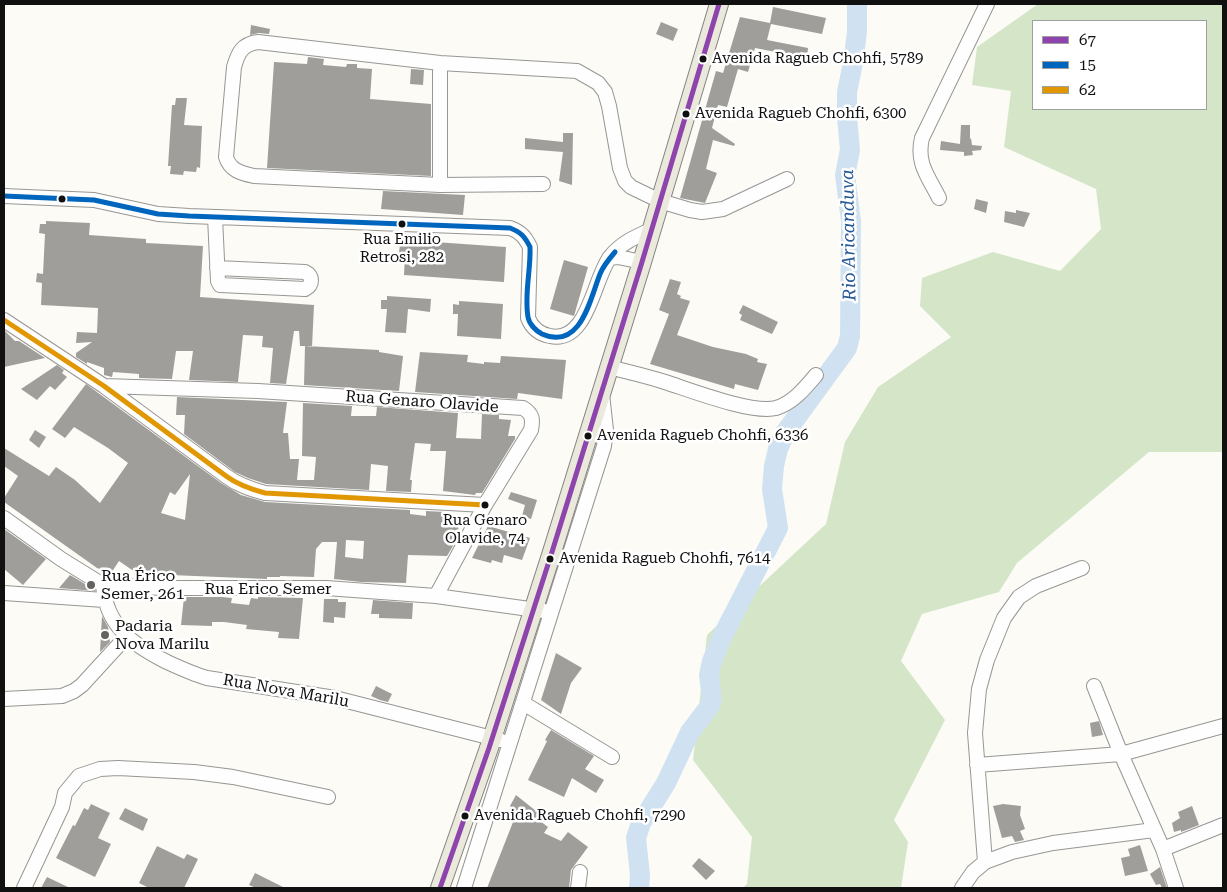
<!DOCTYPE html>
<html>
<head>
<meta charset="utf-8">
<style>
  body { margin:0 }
  #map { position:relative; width:1227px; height:892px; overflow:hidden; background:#fcfbf6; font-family:"Roboto Serif",serif }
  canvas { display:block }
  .frame { position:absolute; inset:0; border:5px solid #101010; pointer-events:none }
  .legend { position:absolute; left:1032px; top:20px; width:175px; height:90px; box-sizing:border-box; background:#fff; border:1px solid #9f9f9f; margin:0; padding:6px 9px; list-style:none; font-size:15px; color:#101010 }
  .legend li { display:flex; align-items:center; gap:10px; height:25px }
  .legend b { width:25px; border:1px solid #9f9f9f }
</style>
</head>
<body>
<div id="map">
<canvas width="1227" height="892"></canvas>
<div class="frame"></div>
<ul class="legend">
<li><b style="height:6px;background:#8e44ad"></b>67</li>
<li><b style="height:6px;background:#0065bd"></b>15</li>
<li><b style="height:6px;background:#e09702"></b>62</li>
</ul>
</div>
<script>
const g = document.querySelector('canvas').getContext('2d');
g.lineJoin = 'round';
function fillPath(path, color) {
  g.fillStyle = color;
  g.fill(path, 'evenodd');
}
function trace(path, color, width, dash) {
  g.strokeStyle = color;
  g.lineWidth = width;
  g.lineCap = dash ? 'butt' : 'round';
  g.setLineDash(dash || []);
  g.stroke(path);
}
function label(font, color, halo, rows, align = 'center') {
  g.font = font + ' "Roboto Serif",serif';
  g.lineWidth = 5;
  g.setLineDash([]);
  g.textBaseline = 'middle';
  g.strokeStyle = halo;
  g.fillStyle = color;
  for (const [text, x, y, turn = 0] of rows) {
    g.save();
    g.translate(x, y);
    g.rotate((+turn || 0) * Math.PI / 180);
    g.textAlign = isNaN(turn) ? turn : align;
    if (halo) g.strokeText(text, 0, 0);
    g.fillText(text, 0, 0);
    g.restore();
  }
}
const forest = new Path2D(`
  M1038,4H1223V452H1149L1017,563L999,592L922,614L901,661L945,720L894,820L908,842L901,888H743L747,884L752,837L693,760L707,635L826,524L845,442L878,387L951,337L920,306L922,278L993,252L1060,271L1101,229L1096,189L1004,147L1011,91L972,85L977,47ZM1033,21H1206V109H1033Z`);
const river = new Path2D(`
  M639,888L640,875L636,838L641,823L666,783L690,732L709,707L712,700L709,675L712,661L722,637L778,528L772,489L774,466L778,449L785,433L847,348L850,336L851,221L845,175L850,150L847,117V92L853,63L857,32V4`);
const building = new Path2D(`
  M773,7L826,18L822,34L771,24L767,40L808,48L807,58L755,48L748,72L738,69L727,107L718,105L712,128L735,144L734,146L713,140L706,169L717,173L705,203L680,198L716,71L723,73L740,17L770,23Z
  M661,22L678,29L673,41L656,34Z
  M251,25L270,29L269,34L259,33L250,35Z
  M308,57L324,59L323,65L346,67L347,64H357V68L372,69L370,99L431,104V176L267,168L274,62L307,64Z
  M411,69L424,70L423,85L410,84Z
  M176,98H187L184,125L202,126L200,168L197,167L196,172L184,171L183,175L170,174L171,166H168L172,105H175Z
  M961,125H970V139L971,138L972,145L982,146L981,150L972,151L973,155L964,156V152L940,150L941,141L960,144Z
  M563,133H573L572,185L559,181L563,152L525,149V138L563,142Z
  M383,191L465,195L463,215L381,209Z
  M976,199L988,202L986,213L974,209Z
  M1016,210L1030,213L1024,227L1004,222L1005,211L1016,213Z
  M46,221L90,223L89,235L146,239V243L203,246L200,297L314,305L312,347L306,346L379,350V352L403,356L399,391L304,385L305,346H300L299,331H294L286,384L270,383L273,348L262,347L263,336L243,335L238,382L189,380L193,351H176L172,379L139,378V374L113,372L112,377L104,375V368L87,362V364L76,357V353L92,342L76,343L77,332L97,333L98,308L41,305L42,283L36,282L37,273L43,274L45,234L39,233L40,224H46Z
  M406,240L506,247L504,282L404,275L405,254L399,253L400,244H406Z
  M564,260L588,267L574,316L550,309Z
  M670,279L681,282L677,294L681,296L680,298L690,301L677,335L713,347L746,354L758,359L757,362L767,364L758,390L735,384L734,389L650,364L669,314L659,310Z
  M387,296L431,299L430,312L408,309L406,333L385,332L387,309H381V300H387Z
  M459,301L503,304L501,339L457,336L458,314H453V304L459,305Z
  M743,305L778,322L772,334L740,320L742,315L739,313Z
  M4,330L15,341H19L45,358L4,367Z
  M420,352L468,355L467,362L484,364V362L500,363L501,356L566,360L562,399L518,393L517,399L415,392Z
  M57,365L64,370L62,373L67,377L55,390L50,386L37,400L21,389Z
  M86,384L221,483L241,495L265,502L410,510V514L426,516V511L445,512V518L459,520L458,534H460L447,556L408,555L406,583L361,582L334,579L337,542H322L316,549L314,577L280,576V577H267V579L171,575L170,578L152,577L134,575L135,572L119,561L111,573L97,568L4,502V498L18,476L4,466V448L49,476L56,467L75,480L100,503L128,463L108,448L74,427L65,438L52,429ZM190,474L185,520L161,513L170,492L175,495ZM346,540L364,541L363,559L345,557Z
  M177,397L287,402L283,433H288L290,459H299L297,480H314L316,457L302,456L303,403L352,406L351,416H376L377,407L458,413L456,438L481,439L482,414L499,415V419L511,420L508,436H515V439L482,493H476L475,495L443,491L446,451H430L431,444L415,443L410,480H412L411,492L386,491L388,466L371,464L369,490L266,484L248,478L235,472L184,434L185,415H176Z
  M35,430L46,437L39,448L29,440Z
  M511,492L537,500L531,519L522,516L525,505L508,499Z
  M488,526L530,538L522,560L504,555L502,563L492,560L491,563L472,558Z
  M4,529L46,559L23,585L4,569Z
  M70,575L95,590V591L59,588Z
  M184,597H222L232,598L231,603L249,605L251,598L258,599V597L303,598L299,639L278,638L279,632L246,629L247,625L224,622H212V626L181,625Z
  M324,599H338V602H346L345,618L334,617V623L323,622Z
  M373,600L413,603L412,619L379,618V614H371Z
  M102,616L108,627L110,642L100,652Z
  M556,653L582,668L571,683L561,714L541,700Z
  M376,686L392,694L388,702L380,700L371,696Z
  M1099,721L1103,735L1092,737L1090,723Z
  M551,730L594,756L585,769L604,780L596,793L572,778L564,797L528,780L547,741L545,740Z
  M516,795L536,811L537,809L543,814L540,821L548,827L544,833L561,841L568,832L588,847L571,870L569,888H487L517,812L510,806Z
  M91,804L110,813L98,838L111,844L95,877L56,858L73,825L75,826L84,808L88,810Z
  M1003,804L1021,806L1020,815L1025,829L1020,831L1024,840L1015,842L1012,836L1002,838L993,806Z
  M1192,806L1199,825L1181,832V830L1174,832L1172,823L1180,818L1178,812Z
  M125,808L148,819L143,831L119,819Z
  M1140,845L1148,871L1125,876L1121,858L1130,856L1128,849Z
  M157,846L184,859L187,854L198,859L184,888H149L139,883Z
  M699,858L715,871L706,880L692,866Z
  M1160,867L1167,888H1162L1160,884L1156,885L1150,874Z
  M255,873L285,888H256L249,885Z
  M47,877L70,888H41Z`);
const minor = new Path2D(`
  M440,63V185
  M543,184L440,185L254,176C240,173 230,170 226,157L234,67C238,53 242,44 258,42L440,63L577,71L598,83L605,92L609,106L620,168L625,181L631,187L660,201L690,210L702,212L723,209L787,179
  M4,196L94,200L158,214L189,216L510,228C521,232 525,237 530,247L528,318C532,328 539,334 550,336C588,344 593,280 610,257C621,243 635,237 651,230
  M939,198C928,176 916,163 922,138L987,4
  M215,217L218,281L220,285L305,289C313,285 313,276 305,272L217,268
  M609,258L618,257L642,262
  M4,320L104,386L226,476C238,485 250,489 265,493L485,505
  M609,367C628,372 646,376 665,382C690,390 752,414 776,408C793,403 805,388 816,375
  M104,386L258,391L523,408C533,414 533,420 531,430L485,505L436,596
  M4,518L61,559L103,585L162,588H326L436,596L551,612
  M103,585C106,626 133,645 167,662C180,668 193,674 207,678L335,698L500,740
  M4,593L104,600
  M1094,686L1121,754L1163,849L1176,888
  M4,699L62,696L74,691L82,685L126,637
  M523,703L612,757
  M977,765L1121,754L1223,726
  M1163,849L1223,825
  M985,862L975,733L979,689L987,660L1004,618L1019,597L1036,586L1082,568
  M24,888L62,807L65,793L79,776L100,769L118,768L194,772L233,777L328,797
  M464,888L604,446L606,430L602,394
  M578,888L580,872
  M962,888L973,872L985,862L1012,852L1053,843L1154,830`);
const major = new Path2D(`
  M440,888L489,748L552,552L642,262L719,4`);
const bus1 = new Path2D(`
  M440,888L489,748L552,552L642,262L719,4`);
const bus2 = new Path2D(`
  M4,196L94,200L158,214L189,216L510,228C521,232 525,237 530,247C531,270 524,294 528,317C529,324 536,331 542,334C581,351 590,299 600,274C603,266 609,259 615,252`);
const bus3 = new Path2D(`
  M4,320L104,386L226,476C238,485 250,489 265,493L485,505`);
const markers = [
  [703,59,4.5,"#101010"],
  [686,114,4.5,"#101010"],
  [62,199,4.5,"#101010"],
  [402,224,4.5,"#101010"],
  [588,436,4.5,"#101010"],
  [485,505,4.5,"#101010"],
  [550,559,4.5,"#101010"],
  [91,585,5,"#636260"],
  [105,635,5,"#636260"],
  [465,816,4.5,"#101010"]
];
const busNames = [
  ["Avenida Ragueb Chohfi, 5789",712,59],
  ["Avenida Ragueb Chohfi, 6300",695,114],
  ["Rua Emilio",402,240,"center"],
  ["Retrosi, 282",402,258,"center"],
  ["Avenida Ragueb Chohfi, 6336",597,436],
  ["Rua Genaro",485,521,"center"],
  ["Olavide, 74",485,539,"center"],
  ["Avenida Ragueb Chohfi, 7614",559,559],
  ["Avenida Ragueb Chohfi, 7290",474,816]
];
const streetNames = [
  ["Rua Genaro Olavide",422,402,4],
  ["Rua Erico Semer",268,589],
  ["Rua Nova Marilu",286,691,10]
];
const poiNames = [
  ["Rua Érico",101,576],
  ["Semer, 261",101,594],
  ["Padaria",115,626],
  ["Nova Marilu",115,644]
];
const waterNames = [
  ["Rio Aricanduva",849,235,-91]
];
fillPath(forest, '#d4e6c7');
trace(river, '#d0e2f2', 20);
fillPath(building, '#a09e9b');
trace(minor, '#969694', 16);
trace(major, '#848381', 20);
trace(minor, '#fffefe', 14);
trace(major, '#ebe9dc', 18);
trace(bus1, '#8e44ad', 5);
trace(bus2, '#0065bd', 5);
trace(bus3, '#e09702', 5);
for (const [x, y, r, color] of markers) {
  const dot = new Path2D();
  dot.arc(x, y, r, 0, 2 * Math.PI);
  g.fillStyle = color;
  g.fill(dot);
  trace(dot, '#fff', 2);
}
label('15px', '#101010', '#fff', busNames, 'left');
label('16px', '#101010', '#fff', streetNames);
label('16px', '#101010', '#fff', poiNames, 'left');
label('italic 18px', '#255896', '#fff', waterNames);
</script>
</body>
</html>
